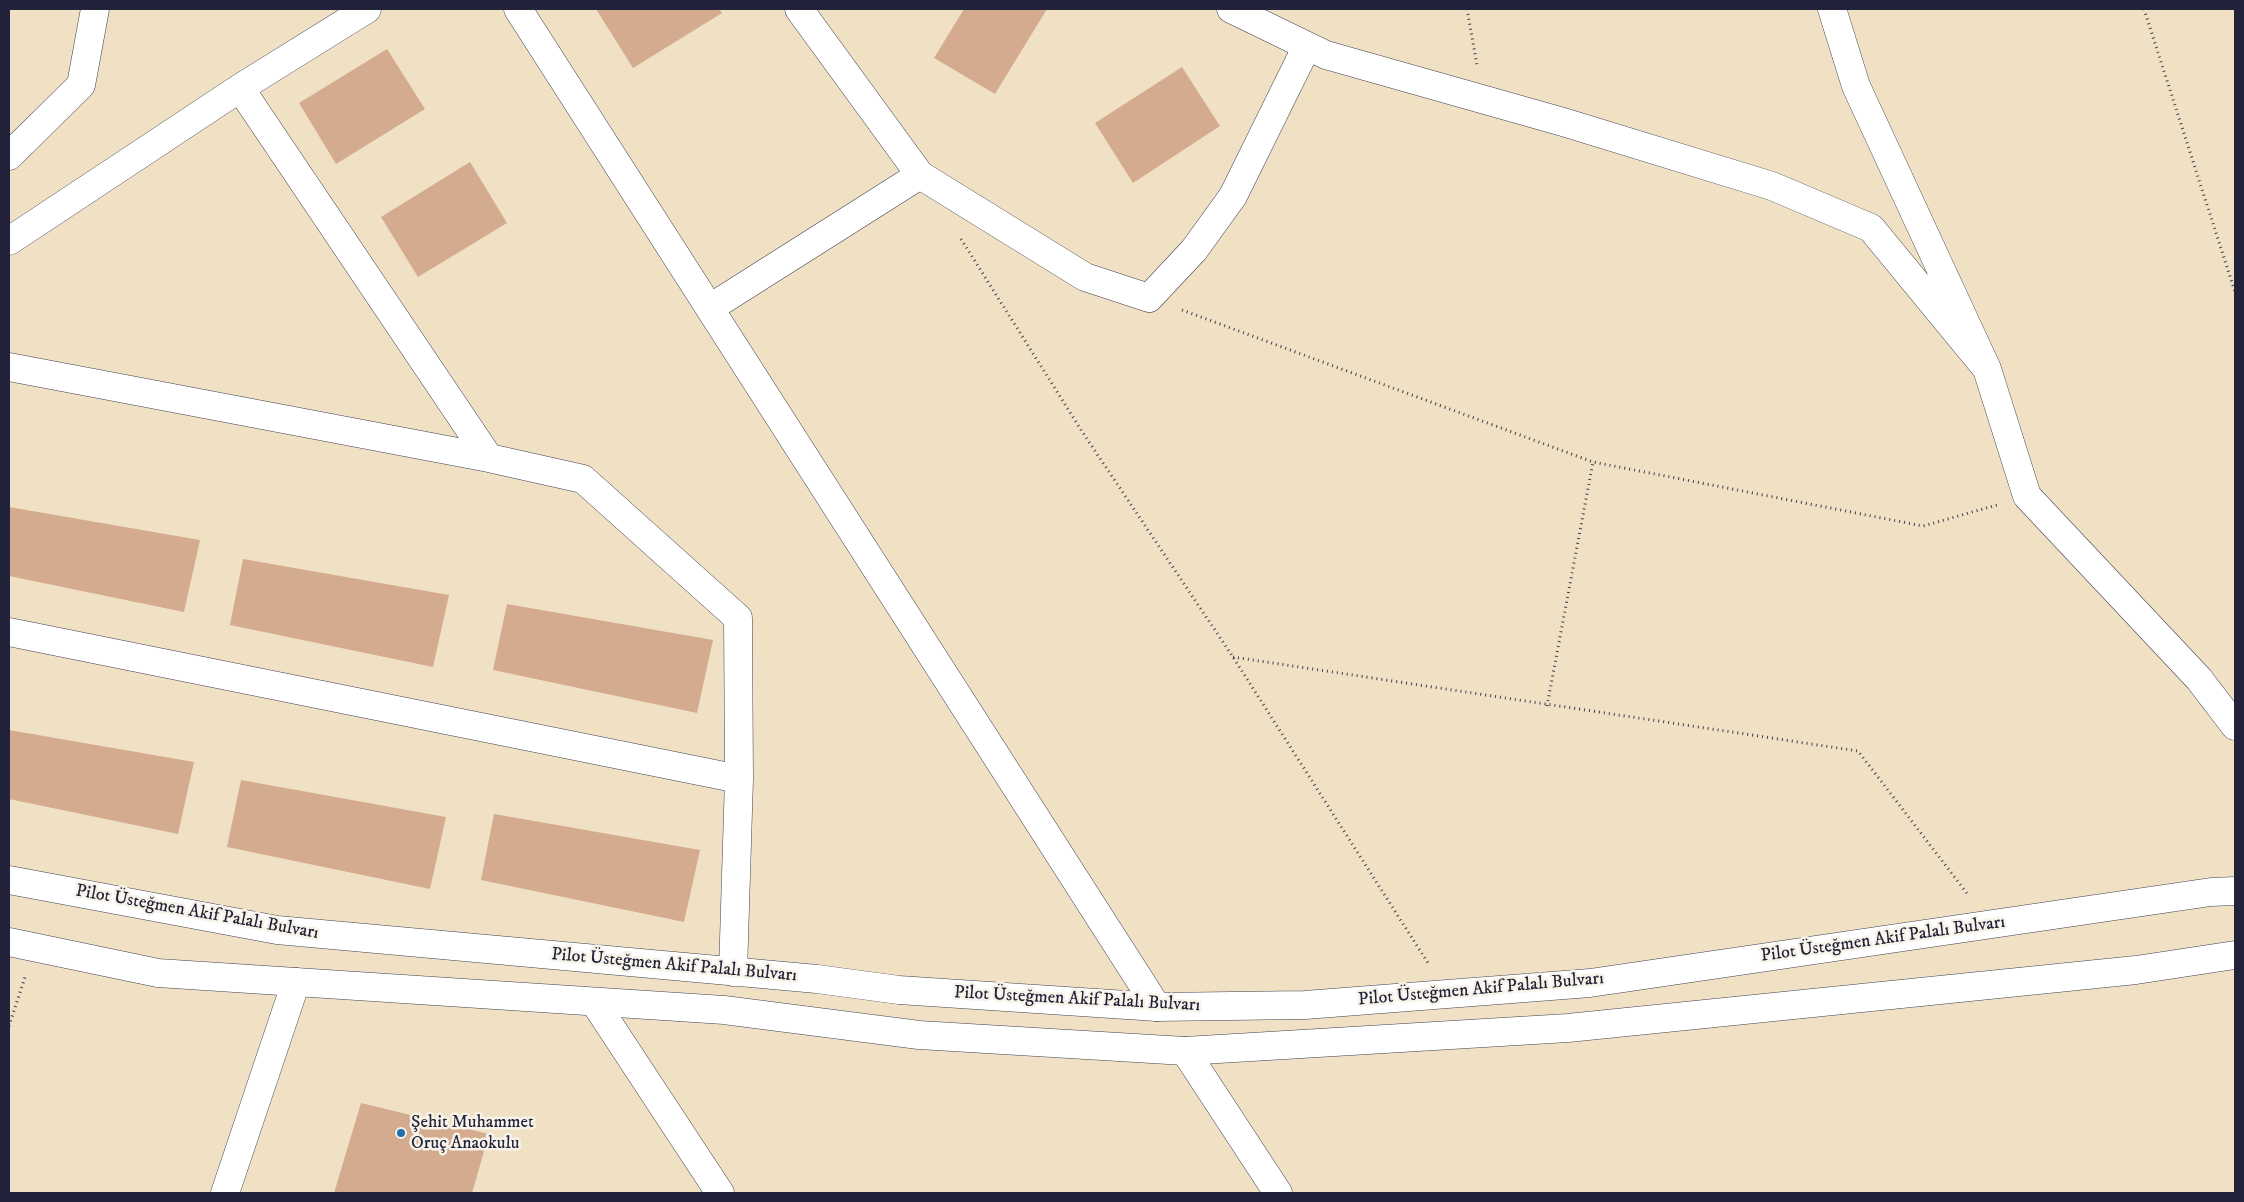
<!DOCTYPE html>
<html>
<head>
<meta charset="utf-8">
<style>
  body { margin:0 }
  #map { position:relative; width:2244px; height:1202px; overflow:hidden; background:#f1e1c4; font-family:"IM FELL DW Pica",serif }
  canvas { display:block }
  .frame { position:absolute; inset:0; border:10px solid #22223b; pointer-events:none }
</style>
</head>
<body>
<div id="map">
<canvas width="2244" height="1202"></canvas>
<div class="frame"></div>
</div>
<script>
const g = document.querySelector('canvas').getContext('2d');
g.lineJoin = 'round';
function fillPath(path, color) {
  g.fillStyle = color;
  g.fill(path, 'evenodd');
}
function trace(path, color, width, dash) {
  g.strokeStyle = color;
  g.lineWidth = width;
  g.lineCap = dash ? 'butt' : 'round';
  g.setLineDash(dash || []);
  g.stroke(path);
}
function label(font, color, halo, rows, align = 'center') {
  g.font = font + ' "IM FELL DW Pica",serif';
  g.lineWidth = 5;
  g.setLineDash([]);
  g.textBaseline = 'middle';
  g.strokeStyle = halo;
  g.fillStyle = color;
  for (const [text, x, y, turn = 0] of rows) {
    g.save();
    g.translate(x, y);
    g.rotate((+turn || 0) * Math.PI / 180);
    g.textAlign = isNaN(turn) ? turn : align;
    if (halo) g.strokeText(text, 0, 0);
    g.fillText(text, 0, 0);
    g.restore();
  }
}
const building = new Path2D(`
  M596,9H719L722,13L633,68Z
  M964,9H1047L995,94L934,58Z
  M387,49L425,109L336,164L299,103Z
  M1182,67L1220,126L1133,183L1095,123Z
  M470,162L507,223L418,277L381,217Z
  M9,507L200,540L184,612L9,576Z
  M243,559L449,595L433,667L230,625Z
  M507,604L713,640L697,713L493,670Z
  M9,730L194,762L178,834L9,799Z
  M241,780L446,817L430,889L227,847Z
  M494,814L700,850L684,922L481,880Z
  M361,1103L489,1134L472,1193H334Z`);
const path = new Path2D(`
  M1467,9L1477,65
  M2144,9L2235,292
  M961,239L1083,433L1233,657L1428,963
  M1182,310L1593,462L1923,526L1997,505
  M1233,657L1858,751L1969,896
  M1547,706L1593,462
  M9,1026L25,977`);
const minor = new Path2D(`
  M518,9L1157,1007
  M799,9L920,175
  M1231,9L1326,55L1563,122L1772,186L1871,228L1987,369
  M1832,9L1856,86L1987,369L2027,496L2199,679L2235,726
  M240,88L489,458
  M9,156L81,85L95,9
  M9,241L240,88L367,9
  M710,308L920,175L1085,277L1149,298L1194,250L1233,196L1307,46
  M9,367L489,458L583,479L738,618L739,779L733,972
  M9,632L739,779
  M595,1003L720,1193
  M1185,1051L1278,1193
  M225,1193L296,982`);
const secondary = new Path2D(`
  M9,880L277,930L817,979L899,990L1157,1007L1305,1005L1590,983L2211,892L2235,891
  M9,942L158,973L724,1010L919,1035L1185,1051L1568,1028L2136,970L2235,955`);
const markers = [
  [401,1133,5,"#1f6fb2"]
];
const streetNames = [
  ["Pilot Üsteğmen Akif Palalı Bulvarı",197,913,10],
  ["Pilot Üsteğmen Akif Palalı Bulvarı",1883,940,-8],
  ["Pilot Üsteğmen Akif Palalı Bulvarı",674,966,5],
  ["Pilot Üsteğmen Akif Palalı Bulvarı",1481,990,-5],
  ["Pilot Üsteğmen Akif Palalı Bulvarı",1077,1000,3]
];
const poiNames = [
  ["Şehit Muhammet",411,1123],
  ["Oruç Anaokulu",411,1144]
];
fillPath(building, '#d4ab8f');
trace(minor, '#413f50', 29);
trace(secondary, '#413f50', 29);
trace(path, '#413f50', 3, [1, 4]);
trace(minor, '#fff', 28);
trace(secondary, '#fff', 28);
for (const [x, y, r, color] of markers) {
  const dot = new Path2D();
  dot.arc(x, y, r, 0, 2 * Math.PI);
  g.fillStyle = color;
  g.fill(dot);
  trace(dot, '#f7f3e8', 2);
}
label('18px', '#22223b', '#f7f3e8', streetNames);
label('18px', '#22223b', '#f7f3e8', poiNames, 'left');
</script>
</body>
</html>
